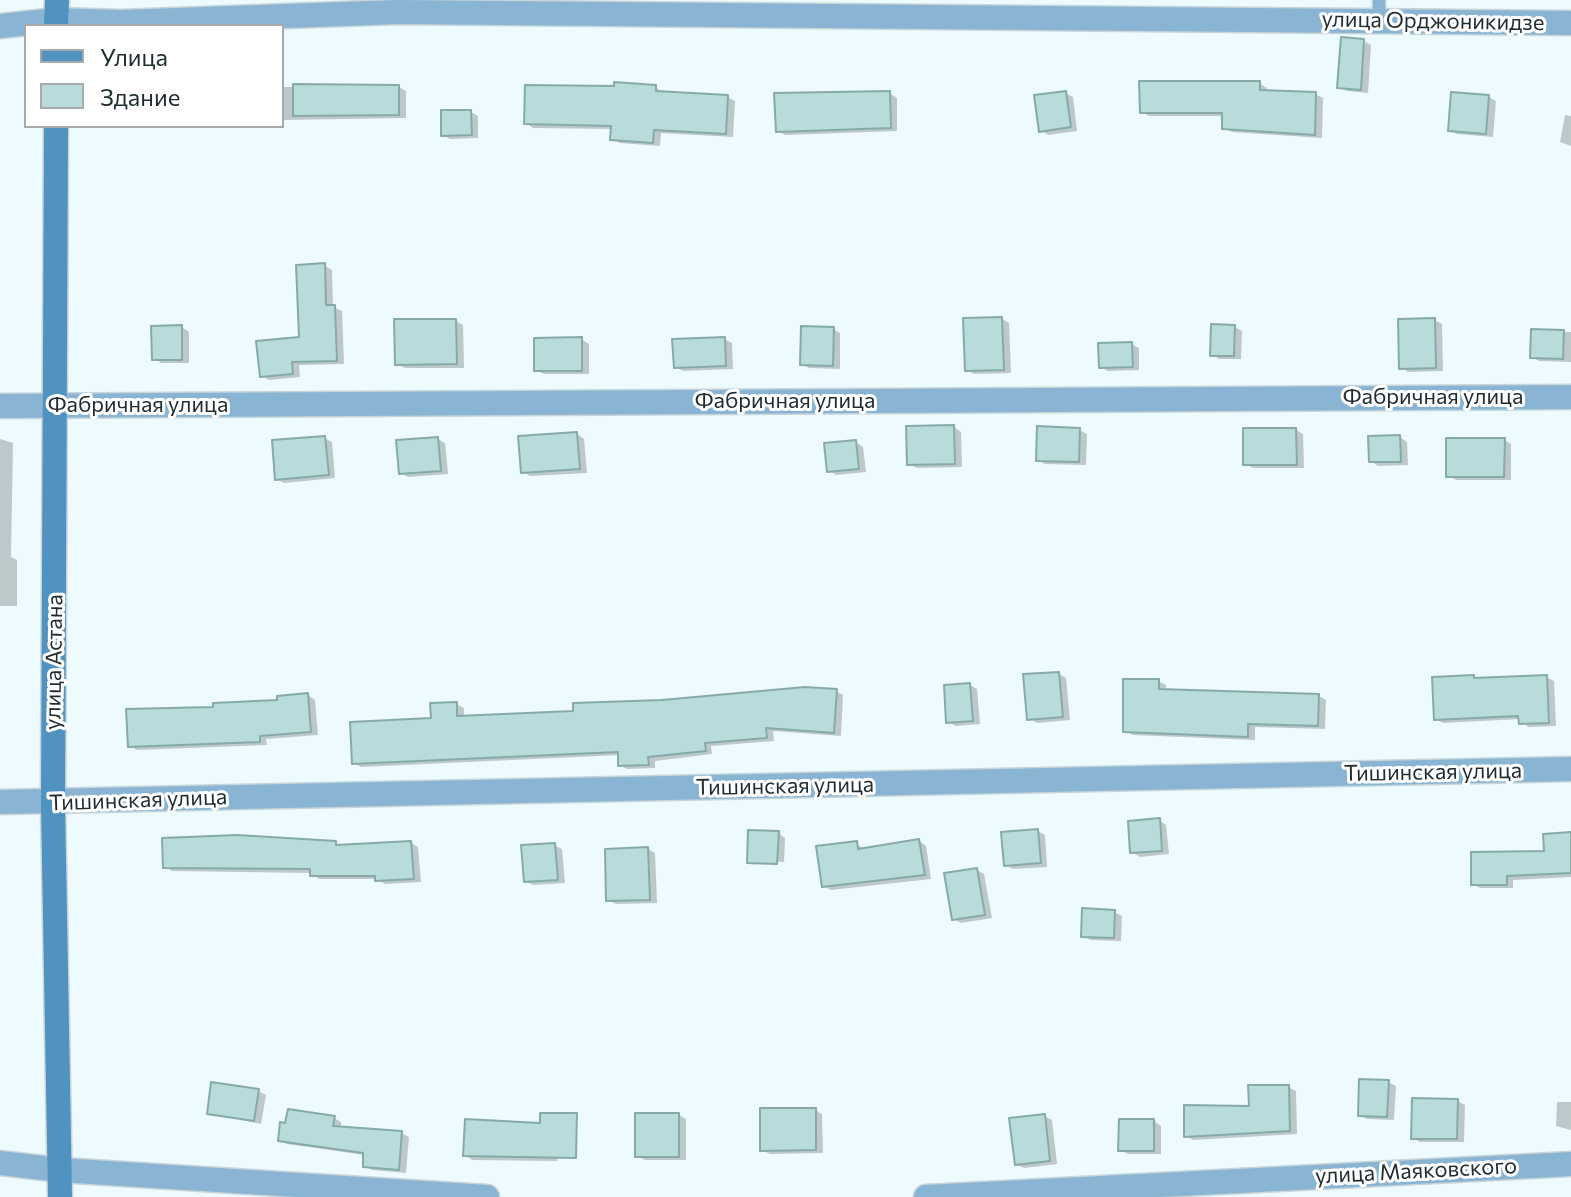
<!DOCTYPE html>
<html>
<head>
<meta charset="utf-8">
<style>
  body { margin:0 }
  #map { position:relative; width:1571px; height:1197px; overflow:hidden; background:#edfafe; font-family:Commissioner,sans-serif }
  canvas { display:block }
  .legend { position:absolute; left:24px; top:24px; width:260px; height:104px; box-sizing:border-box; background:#fff; border:2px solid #a5abac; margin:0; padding:10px 14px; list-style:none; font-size:24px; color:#1f2c30 }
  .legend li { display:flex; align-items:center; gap:16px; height:40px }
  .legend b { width:40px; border:2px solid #a5abac }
</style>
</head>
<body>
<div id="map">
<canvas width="1571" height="1197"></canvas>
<ul class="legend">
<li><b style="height:10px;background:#5092c0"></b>Улица</li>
<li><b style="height:22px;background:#b8dcdb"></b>Здание</li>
</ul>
</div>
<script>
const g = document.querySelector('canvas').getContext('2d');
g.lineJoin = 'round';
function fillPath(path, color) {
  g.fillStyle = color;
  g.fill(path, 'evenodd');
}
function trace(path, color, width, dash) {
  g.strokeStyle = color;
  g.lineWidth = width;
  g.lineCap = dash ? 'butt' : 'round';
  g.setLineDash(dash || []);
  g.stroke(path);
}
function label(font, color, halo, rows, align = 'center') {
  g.font = font + ' Commissioner,sans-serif';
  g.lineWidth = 6;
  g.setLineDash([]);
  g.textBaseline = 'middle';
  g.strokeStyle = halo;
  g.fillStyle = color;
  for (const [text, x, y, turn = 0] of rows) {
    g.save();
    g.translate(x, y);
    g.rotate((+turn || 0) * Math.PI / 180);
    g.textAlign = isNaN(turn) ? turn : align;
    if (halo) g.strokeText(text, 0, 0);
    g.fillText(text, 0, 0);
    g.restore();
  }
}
const shadow = new Path2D(`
  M1364,41L1371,45L1368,93L1347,91L1339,87Z
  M1259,83L1267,88V93L1315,94L1323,98L1322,138L1232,132L1224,128V116H1149L1142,112Z
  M282,87H399L406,91V118L282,120Z
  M656,87L663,94L727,97L735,101L733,137L661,133L660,146L620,143L613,139V129L533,128L526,123Z
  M889,93L897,98V131L785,135L778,131Z
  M1065,93L1073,97L1077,131L1048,135L1041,130Z
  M1489,97L1496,101L1493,137L1457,134L1450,130Z
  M471,112L478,116V138L450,139L443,135Z
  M1565,115L1571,116V146L1560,142Z
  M324,265L332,270L333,307L342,311L344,364L299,365L300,377L269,380L262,376L301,339Z
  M1002,319L1009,323L1011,373L974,374L967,370Z
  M1434,320L1442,324L1443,371L1408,372L1401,367Z
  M456,321L463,325L464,368H405L397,364Z
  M182,327L189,332V363H161L154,358Z
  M1235,327L1242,331L1241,359H1219L1212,354Z
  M833,329L840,333V369L809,368L802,364Z
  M1533,331L1571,332V362L1539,361L1532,357Z
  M581,339L589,344V374H544L536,370Z
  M724,339L732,343L733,369L683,371L676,367Z
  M1132,344L1139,348V370L1108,371L1101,367Z
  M954,427L961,432L962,467L917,468L909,464Z
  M1079,430L1087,434L1086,465L1045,464L1038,460Z
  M1296,430L1303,434L1304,468H1253L1245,464Z
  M577,434L584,439L587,473L530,476L523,472Z
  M1400,437L1407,442L1408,465L1378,466L1371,461Z
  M324,438L332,442L335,478L284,483L277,479Z
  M0,439L13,443L11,557L17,560V606H0Z
  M438,439L445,443L448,474L408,477L401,473Z
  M1504,440L1511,444V480H1456L1448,475Z
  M856,442L863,447L866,472L836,475L829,470Z
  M1059,674L1066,678L1070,720L1037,723L1029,718Z
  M1473,677L1479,680L1546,677L1554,681L1556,726L1528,727L1521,719L1443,723L1436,719Z
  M1158,681L1166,685V691L1319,696L1326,700L1325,729L1255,727V740L1133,735L1125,731Z
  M970,685L977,689L980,724L956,726L948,722Z
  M836,691L843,695L841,736L773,731L774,741L711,746L712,754L655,761V768L627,769L620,765V755L361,767L354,763L456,704L464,708V718L575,713Z
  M308,695L315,700L318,735L266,739L267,745L137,750L130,746L215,709Z
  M1159,820L1166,825L1169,854L1140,857L1132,852Z
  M1037,831L1045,835L1047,867L1013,869L1005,865Z
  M778,833L785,838L784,862L754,861V865L749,862Z
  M1571,834V877L1513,880V888H1480L1473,884L1546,853Z
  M919,841L926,846L931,879L831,890L823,886L856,843L864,850Z
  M336,843L343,847L411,843L418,847L421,882L385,884L377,879H319L312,873L172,871L165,867Z
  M554,845L562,849L565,883L533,885L525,881Z
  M648,849L655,853L657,903L616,904L608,900Z
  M977,870L984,874L992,918L961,923L954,919Z
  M1114,912L1122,916L1121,941L1091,940L1083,936Z
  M1388,1082L1396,1086L1394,1120L1367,1119L1360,1115Z
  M1288,1087L1296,1091L1297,1134L1193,1140L1186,1136L1251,1108Z
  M258,1091L266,1095L261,1124L209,1113Z
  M1457,1101L1465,1105L1464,1142H1420L1413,1138Z
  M1557,1102H1571V1130L1556,1126Z
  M815,1110L822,1114L823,1153L770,1154L762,1150Z
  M679,1115L686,1119V1160H645L637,1156Z
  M1044,1116L1052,1120L1057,1164L1024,1168L1016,1164Z
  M334,1118L341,1122V1128L401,1133L409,1137L406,1173L372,1170L365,1166V1155L287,1144L280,1140Z
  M1154,1121L1161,1126V1154H1128L1120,1150Z
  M562,1130L557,1161L472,1160L465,1155Z`);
const building = new Path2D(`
  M1341,37L1364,39L1361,90L1337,88Z
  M1139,81H1260V90L1316,92L1315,135L1222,129V113H1140Z
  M614,82L656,85V91L728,95L726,134L654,130L653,143L610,140L611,126L524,124L525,85L614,86Z
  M293,84L399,85V115L293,116Z
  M890,91L891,128L776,132L774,93Z
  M1066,91L1071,127L1039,132L1034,95Z
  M1451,92L1489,95L1486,134L1448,131Z
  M441,110H471L472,135L441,136Z
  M325,263L326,305H335L337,361L292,362L293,374L260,377L256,341L299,337L296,265Z
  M1002,317L1004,370L965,371L963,318Z
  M1435,318L1436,368L1399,369L1398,319Z
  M394,319H456L457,364L395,365Z
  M1211,324L1235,325L1234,356H1210Z
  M182,325V360H152L151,326Z
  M801,326L834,327L833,366L800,365Z
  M1531,329L1564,330L1563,359L1530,358Z
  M582,337V371H534V338Z
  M725,337L726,366L674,368L672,339Z
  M1132,342L1133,367L1099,368L1098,343Z
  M954,425L955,464L907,465L906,426Z
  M1037,426L1080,428L1079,462L1036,461Z
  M1243,428H1296L1297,465H1243Z
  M577,432L580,469L521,473L518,436Z
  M1400,435L1401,462H1369L1368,436Z
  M325,436L329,475L275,480L272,440Z
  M438,437L441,471L399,474L396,440Z
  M1446,438H1505L1504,477H1446Z
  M856,440L859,469L827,472L824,443Z
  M1059,672L1063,717L1027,720L1023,674Z
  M1474,675V678L1547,675L1549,723L1519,724L1518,716L1434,720L1432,677Z
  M1123,679H1159V689L1319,694L1318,726L1248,724V737L1123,732Z
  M970,683L973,721L946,723L944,685Z
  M805,687L837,689L834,733L766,728L767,738L705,743L706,751L648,757L649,765L618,766V752L352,764L350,722L431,718L430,703L457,702V716L573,711V703L662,700Z
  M308,693L311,732L260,736V742L128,747L126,709L213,707V703L277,700V696Z
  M1160,818L1162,851L1130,853L1128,821Z
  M1038,829L1041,863L1004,866L1001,832Z
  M748,830L779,831L777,864L747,863Z
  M1571,832V873L1507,876V885H1471V852L1544,851L1543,834Z
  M237,835L336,841V845L411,841L414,879L375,881V876H310V869L163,868L162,838Z
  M919,839L925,875L822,887L816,846L857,841L858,849Z
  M555,843L558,880L524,882L521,845Z
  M648,847L650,900L606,901L605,849Z
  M977,868L985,915L952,920L944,873Z
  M1082,908L1115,910L1114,938L1081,937Z
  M1359,1079L1389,1080L1387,1117L1358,1116Z
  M211,1082L259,1089L254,1121L207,1114Z
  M1248,1085H1289L1290,1131L1184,1137V1105L1249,1106Z
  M1412,1098L1458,1099L1457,1139H1411Z
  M760,1108H816V1150L760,1151Z
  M288,1109L335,1116L333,1126L402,1131L399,1170L363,1167V1153L278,1141L280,1122L285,1123Z
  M540,1113H577L576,1158L463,1156L465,1119L540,1123Z
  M635,1113H679V1157H635Z
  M1045,1114L1050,1161L1015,1165L1009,1118Z
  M1119,1119H1154V1151H1118Z`);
const lane = new Path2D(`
  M1379,0V20`);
const street = new Path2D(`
  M0,26L56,20L121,22L398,12L1571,23
  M0,406L1571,397
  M0,802L1571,769
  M0,1163L60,1170L487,1197
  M926,1197L1571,1164`);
const secondary = new Path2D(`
  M56,26L57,0
  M56,126L53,803L60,1197`);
const streetNames = [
  ["улица Орджоникидзе",1433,21,1],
  ["Фабричная улица",1433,397],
  ["Фабричная улица",785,401],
  ["Фабричная улица",138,405],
  ["улица Астана",54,662,-89],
  ["Тишинская улица",1433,772,-1],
  ["Тишинская улица",785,786,-1],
  ["Тишинская улица",138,800,-2],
  ["улица Маяковского",1416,1171,-3]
];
fillPath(shadow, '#0003');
fillPath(building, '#b8dcdb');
trace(building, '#87aaa9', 2);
trace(lane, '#c8d5d9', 15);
trace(street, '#c8d5d9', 27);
trace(secondary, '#c8d5d9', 27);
trace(lane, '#8ab4d3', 12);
trace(street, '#8ab4d3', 24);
trace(secondary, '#5092c0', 24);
label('22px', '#1f2c30', '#fff', streetNames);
</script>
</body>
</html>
